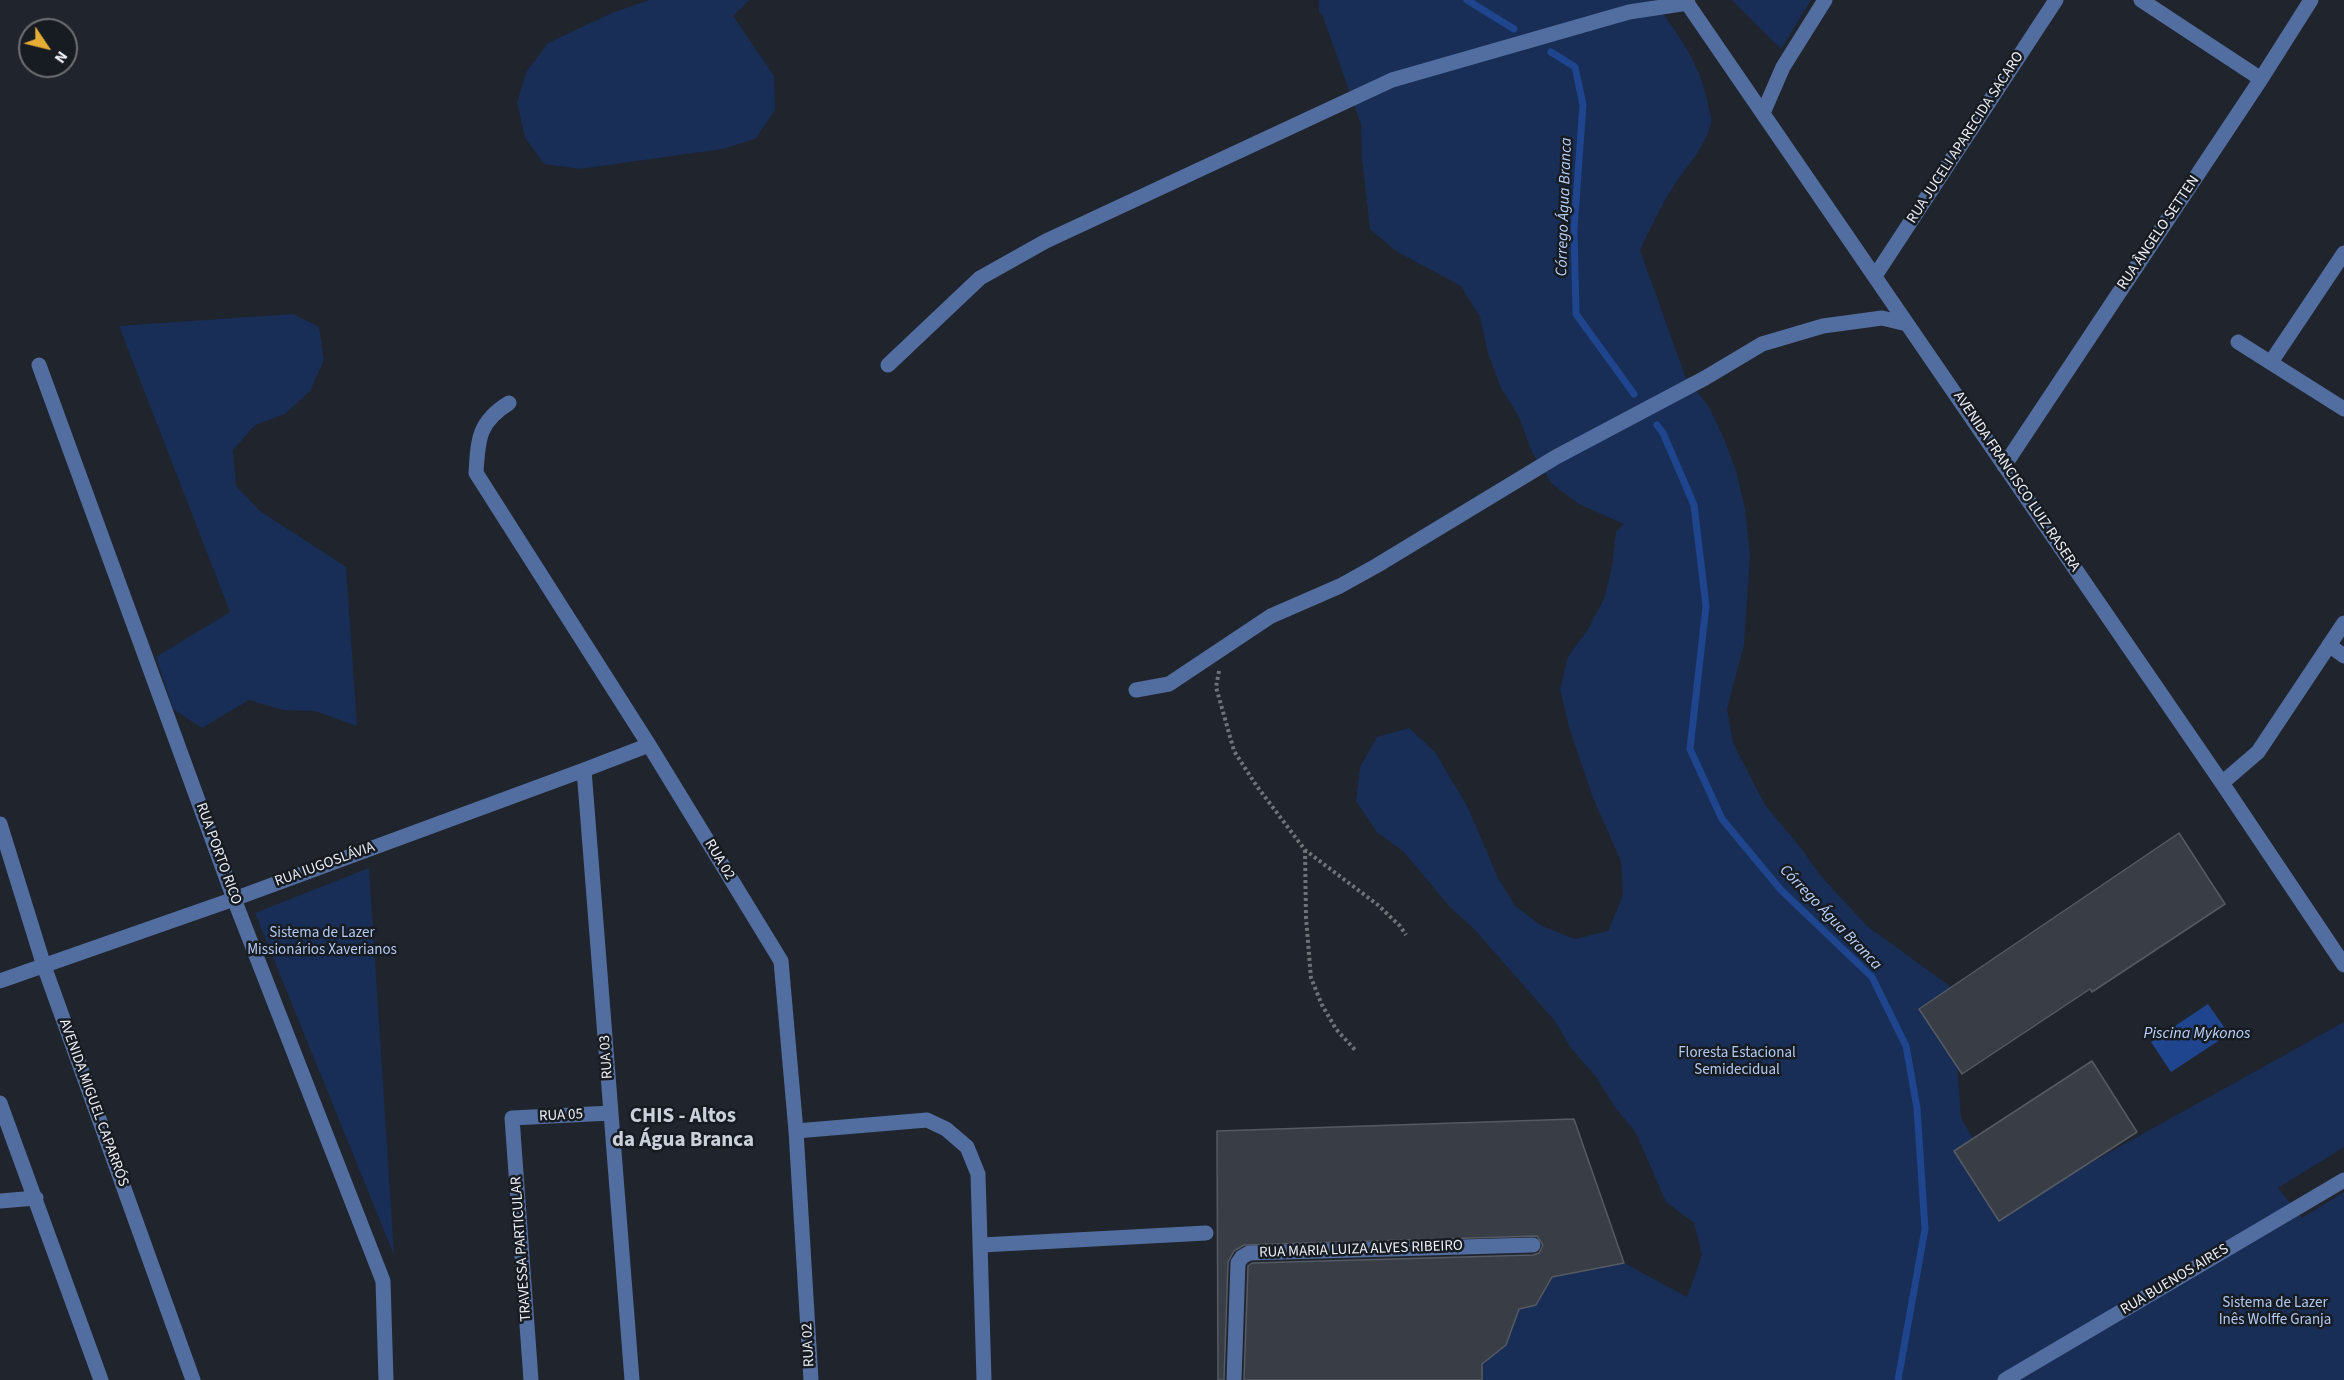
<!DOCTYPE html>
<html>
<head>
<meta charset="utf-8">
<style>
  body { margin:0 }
  #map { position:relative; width:2344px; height:1380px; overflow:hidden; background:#20242c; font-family:"Source Sans 3",sans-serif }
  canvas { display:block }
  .north { position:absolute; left:18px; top:18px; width:60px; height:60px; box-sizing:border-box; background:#171b22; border:2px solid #6c7076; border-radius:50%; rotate:125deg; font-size:16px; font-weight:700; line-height:24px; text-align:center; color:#eceff5 }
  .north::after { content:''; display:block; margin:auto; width:21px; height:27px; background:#e5ad36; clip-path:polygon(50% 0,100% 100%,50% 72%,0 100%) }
</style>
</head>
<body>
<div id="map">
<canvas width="2344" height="1380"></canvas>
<div class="north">N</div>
</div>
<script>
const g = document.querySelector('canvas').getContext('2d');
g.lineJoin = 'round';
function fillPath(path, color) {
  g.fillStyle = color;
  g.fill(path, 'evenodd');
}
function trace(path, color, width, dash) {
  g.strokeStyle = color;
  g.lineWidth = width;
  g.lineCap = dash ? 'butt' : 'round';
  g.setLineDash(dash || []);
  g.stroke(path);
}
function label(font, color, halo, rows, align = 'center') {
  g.font = font + ' "Source Sans 3",sans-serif';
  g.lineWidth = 5;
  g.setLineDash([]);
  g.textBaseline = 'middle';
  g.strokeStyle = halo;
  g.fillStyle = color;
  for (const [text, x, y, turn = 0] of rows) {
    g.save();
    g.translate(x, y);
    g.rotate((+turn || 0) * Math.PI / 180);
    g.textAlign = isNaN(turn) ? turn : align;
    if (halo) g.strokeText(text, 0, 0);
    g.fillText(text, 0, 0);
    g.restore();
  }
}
const green = new Path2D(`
  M649,0H749L733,16L774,76L775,110L755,139L722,149L580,169L544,164L525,138L517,102L527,71L548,43L612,13Z
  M1319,0H1653C1678,33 1703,68 1709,109C1710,113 1712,119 1711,122C1709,141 1685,170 1674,185C1661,206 1650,228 1640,250L1685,376L1709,407L1724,439L1737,474L1745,509L1750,556L1744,645L1727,709L1733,743L1765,805L1801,848L1820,875L1867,926L1951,987L1961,1118L2013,1206L2344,1022V1147L2278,1188L2302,1218L2344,1192V1380H1482V1364L1506,1345L1519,1309L1536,1305L1552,1277L1624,1263L1687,1297L1702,1255L1694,1223L1666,1202L1636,1133L1614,1106L1597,1078L1571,1048L1554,1020L1475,930L1450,907L1404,852L1377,832L1356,801L1360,767L1377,737L1409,728L1435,752L1468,808L1498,878L1515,906L1542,926L1575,939L1608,931L1623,895L1621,861L1593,798L1569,727L1560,689L1568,657L1588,629L1604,599L1612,567L1616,532L1624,524L1579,504L1551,483L1532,452L1519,417L1501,388L1488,353L1480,317L1461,286L1396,251L1370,229L1362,158L1361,124L1322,14L1319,12Z
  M1732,0H1811L1781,49Z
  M293,314L319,327L324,360L310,391L285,414L255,425L233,450L236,486L260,511L346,567L357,726L315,711L283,710L249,700L202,728L173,709L156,657L230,612L119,326Z
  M369,868L394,1255L255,913Z`);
const water = new Path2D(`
  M2208,1004L2229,1034L2171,1072L2151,1042Z`);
const stream = new Path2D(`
  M1467,0L1514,29
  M1551,52L1575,67L1583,105L1574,229L1576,314L1634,394
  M1657,425L1663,433L1694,505L1706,606L1690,749L1722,819L1781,890L1872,977L1906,1046L1917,1108L1925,1229L1898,1380`);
const building = new Path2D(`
  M2179,833L2225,904L2092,992L2090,989L1962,1074L1919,1009Z
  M2092,1061L2137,1132L1999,1221L1954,1151Z
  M1574,1119L1624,1263L1552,1277L1536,1305L1519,1309L1506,1345L1482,1364V1380H1244L1248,1266L1252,1263L1533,1255L1539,1253L1543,1245L1537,1236L1244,1245L1234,1251L1228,1262L1224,1380H1218L1217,1131Z`);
const path = new Path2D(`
  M1219,671L1216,687L1234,751L1256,785L1305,850L1378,905L1400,926L1406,935
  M1305,850L1306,918L1311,978L1322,1005L1336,1029L1356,1051`);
const minor = new Path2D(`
  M1685,0L2222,783L2344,965
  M2141,0L2261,79
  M1763,113L1783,67L1825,0
  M1875,276L2056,0
  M2238,342L2344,409
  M2271,362L2344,253
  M39,365L234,899L383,1281L386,1380
  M888,365L980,278L1046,241L1392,80L1629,12L1688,3
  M509,403C478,422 478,440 476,473L649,745L781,961L796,1131L811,1380
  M2004,466L2261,79L2311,0
  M2329,645L2344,656
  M1136,690L1169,684L1271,616L1340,586L1376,566L1556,457L1705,378L1762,344L1823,326L1882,318L1907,324
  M584,770L632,1380
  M2222,783L2258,752L2344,623
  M0,824L44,966L193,1380
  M0,981L234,899L584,770L649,745
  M0,1103L101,1380
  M796,1131L927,1120L946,1129L967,1147L978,1174L984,1380
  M0,1201L36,1198
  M982,1245L1206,1233
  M531,1380L512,1118L611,1113
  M1234,1380L1238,1263L1242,1257L1249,1253L1533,1245
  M2005,1380L2344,1180`);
const streetNames = [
  ["RUA JUCELI APARECIDA SACARO",1966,138,-57],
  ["RUA ÂNGELO SETTEN",2159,233,-56],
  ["AVENIDA FRANCISCO LUIZ RASERA",2016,482,56],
  ["RUA PORTO RICO",218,854,70],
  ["RUA 02",719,860,59],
  ["RUA IUGOSLÁVIA",325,865,-20],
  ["RUA 03",607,1057,-94],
  ["AVENIDA MIGUEL CAPARRÓS",93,1103,70],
  ["RUA 05",561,1116,-3],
  ["TRAVESSA PARTICULAR",522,1249,-94],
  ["RUA MARIA LUIZA ALVES RIBEIRO",1361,1250,-2],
  ["RUA BUENOS AIRES",2175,1280,-31],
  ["RUA 02",809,1345,-93]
];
const parkNames = [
  ["Sistema de Lazer",322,934],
  ["Missionários Xaverianos",322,951],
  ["Floresta Estacional",1737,1054],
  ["Semidecidual",1737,1071],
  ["Sistema de Lazer",2275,1304],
  ["Inês Wolffe Granja",2275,1321]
];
const waterNames = [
  ["Córrego Água Branca",1565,207,-88],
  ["Córrego Água Branca",1830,918,46],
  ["Piscina Mykonos",2197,1034]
];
const districtNames = [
  ["CHIS - Altos",683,1117],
  ["da Água Branca",683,1141]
];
fillPath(green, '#182e56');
fillPath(water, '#1e458d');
trace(stream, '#1e458d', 7);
fillPath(building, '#393e46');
trace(building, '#555a63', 1.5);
trace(path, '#6e7279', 4, [3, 3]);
trace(minor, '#526d9f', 15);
label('15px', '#eceff5', '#171b22', streetNames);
label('15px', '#b2c9f2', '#171b22', parkNames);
label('italic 16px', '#bcd4fd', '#171b22', waterNames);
label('bold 21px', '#cbd1db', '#171b22', districtNames);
</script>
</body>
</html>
